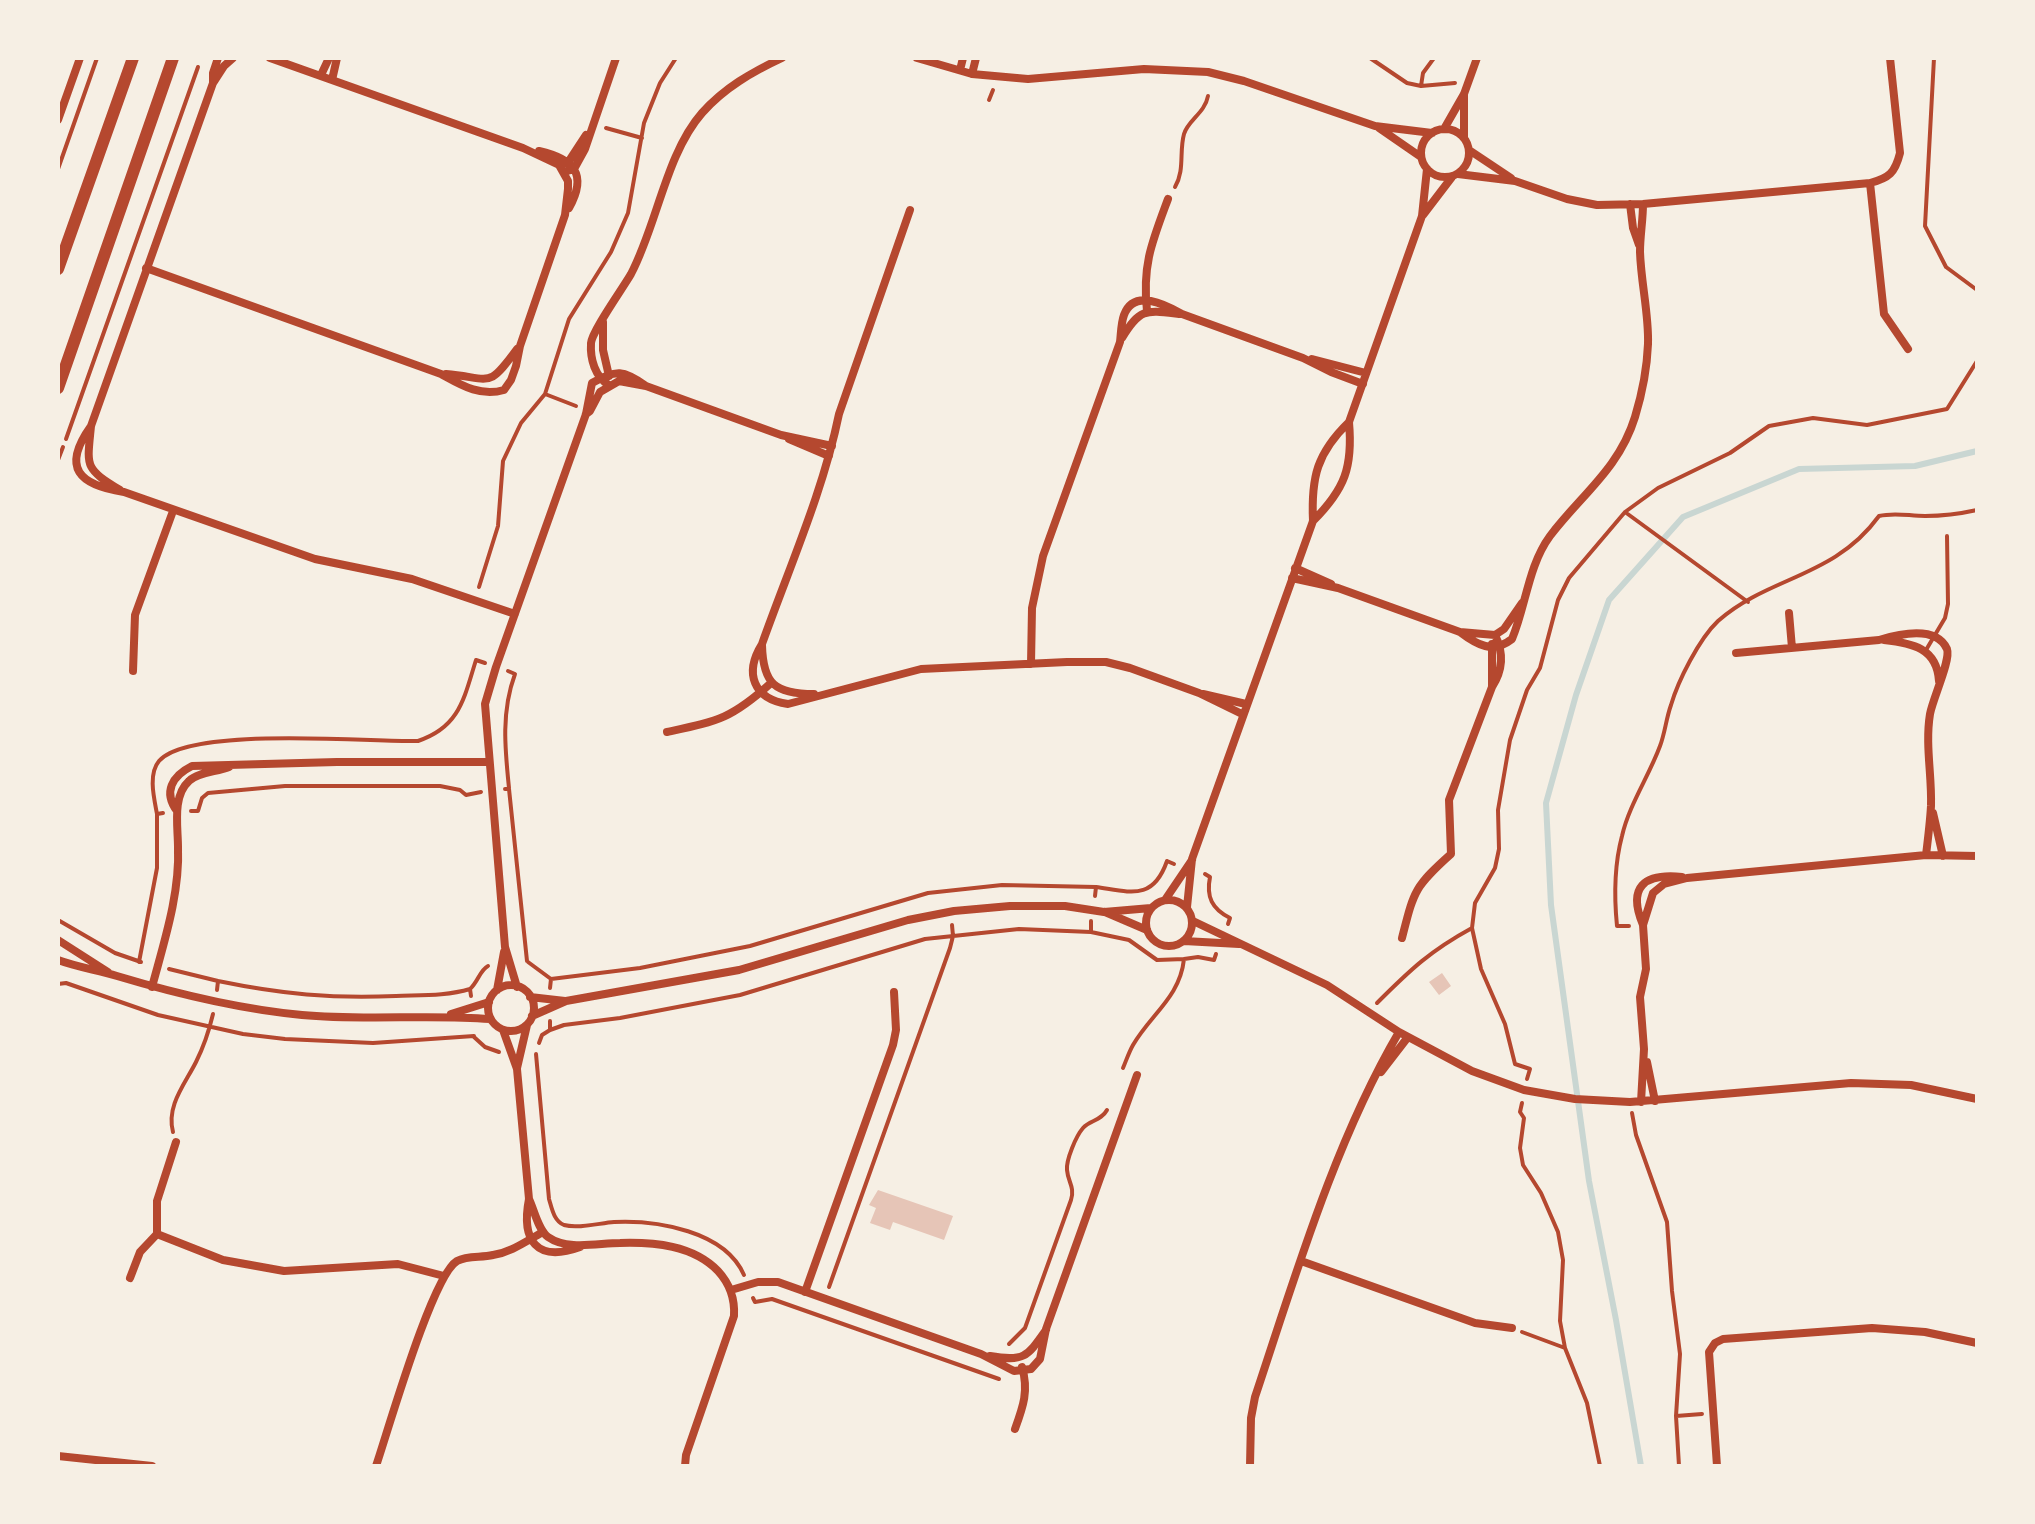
<!DOCTYPE html>
<html>
<head>
<meta charset="utf-8">
<style>
  body { margin:0 }
  #map { position:relative; width:2035px; height:1524px; overflow:hidden; background:#f6efe4; font-family:"PT Sans",sans-serif }
  canvas { display:block }
  .frame { position:absolute; inset:0; border:60px solid #f6efe4; pointer-events:none }
</style>
</head>
<body>
<div id="map">
<canvas width="2035" height="1524"></canvas>
<div class="frame"></div>
</div>
<script>
const g = document.querySelector('canvas').getContext('2d');
g.lineJoin = 'round';
function trace(path, color, width, dash) {
  g.strokeStyle = color;
  g.lineWidth = width;
  g.lineCap = dash ? 'butt' : 'round';
  g.setLineDash(dash || []);
  g.stroke(path);
}
function fillPath(path, color) {
  g.fillStyle = color;
  g.fill(path, 'evenodd');
}
const stream = new Path2D(`
  M1641,1466L1616,1320L1589,1181L1551,905L1546,803L1576,695L1609,600L1683,517L1799,469L1915,466L1977,451`);
const building = new Path2D(`
  M1442,973L1451,986L1439,995L1429,982Z
  M878,1190L953,1216L944,1240L893,1222L890,1230L870,1223L876,1208L869,1205Z`);
const path = new Path2D(`
  M1370,58L1407,83L1421,86L1455,83
  M1934,58L1925,226L1946,267L1977,290
  M1421,86L1423,73L1434,58
  M989,100L993,90
  M606,128L642,138
  M58,169L97,58
  M1175,187C1185,170 1179,152 1184,134C1188,120 1205,113 1208,96
  M545,394L576,406
  M66,439L198,67
  M58,460L63,447
  M1625,512L1748,602
  M479,587L498,526L503,461L521,423L545,394L569,319L611,252L628,213L644,123L660,83L676,58
  M508,671L515,674C501,712 505,749 509,788
  M505,789H509L527,961
  M191,811H198L202,798L208,793L285,786H440L460,790L466,795L481,792
  M157,814C154,798 148,774 159,761C189,726 368,742 418,741C460,727 464,698 476,660L485,663
  M1205,874L1210,877C1206,897 1212,909 1230,918L1228,924
  M1095,896L1096,887C1131,892 1153,901 1167,861L1174,864
  M58,920L115,953L141,962
  M1091,921V932L1129,940L1157,960L1184,959
  M1629,926H1617C1614,896 1614,866 1622,836C1629,805 1649,776 1660,746C1665,733 1666,719 1671,705C1678,681 1699,639 1718,621C1769,576 1834,578 1879,516C1895,512 1909,516 1925,516C1943,516 1959,514 1977,510
  M139,962L157,868V814L163,813
  M528,962L551,979
  M169,969L218,981L217,990
  M218,981C281,994 332,999 396,996C421,995 447,996 470,989L471,996
  M58,984L66,983L158,1015L243,1034L285,1039L373,1043L474,1036
  M550,988L551,979L640,968L750,946L928,893L1002,885L1096,887
  M470,989C478,982 480,970 488,966
  M1377,1003C1411,969 1430,951 1472,928
  M550,1030L564,1025L620,1018L740,995L925,939L1019,929L1091,932
  M474,1037L485,1047L499,1052
  M539,1043L542,1035L550,1030V1021
  M536,1054L549,1199C552,1209 554,1221 564,1225C578,1229 600,1223 614,1222C657,1220 725,1231 744,1275
  M1123,1068C1126,1061 1129,1052 1133,1045C1151,1014 1180,997 1184,959L1198,957L1214,960L1216,954
  M1527,1079L1530,1069L1515,1064L1505,1024L1481,969L1472,928L1475,903L1495,868L1499,849L1498,810L1510,740L1527,690L1540,668L1558,600L1569,578L1625,512L1658,488L1730,453L1769,426L1813,418L1867,425L1947,409L1977,361
  M1522,1103L1520,1112L1524,1118L1520,1148L1523,1165L1541,1193L1558,1232L1563,1260L1560,1321L1565,1348L1587,1403L1600,1466
  M1632,1113L1636,1135L1667,1222L1672,1291L1680,1354L1676,1416L1679,1466
  M173,1132C166,1106 185,1084 196,1062C204,1046 209,1031 213,1014
  M829,1287L950,948L953,936L952,925
  M753,1298L755,1302L772,1299L999,1379
  M1522,1332L1565,1348
  M1009,1344L1025,1328L1071,1200C1075,1187 1068,1182 1067,1170C1066,1160 1076,1136 1083,1128C1090,1120 1101,1121 1107,1110
  M1676,1416L1702,1414`);
const service = new Path2D(`
  M1926,650L1945,618L1948,604L1947,536`);
const minor = new Path2D(`
  M917,58L972,74L1028,79L1144,69L1208,72L1244,81L1375,126L1432,133
  M960,70L963,58
  M972,74L976,58
  M321,75L329,58
  M332,80L337,58
  M213,82V73L218,58
  M58,120L80,58
  M1379,128L1421,157
  M1421 153a24 24 0 1 1 48 0a24 24 0 1 1-48 0Z
  M1444,129L1464,94L1477,58
  M1464,138V94
  M1469,150L1511,178
  M539,151C574,159 588,174 569,208
  M567,164L586,135
  M564,172L574,169L585,149L616,58
  M1458,174L1515,181L1567,199L1597,205L1643,204L1870,183C1889,178 1895,173 1900,153L1890,58
  M1870,183L1884,314L1908,349
  M1630,204L1633,228L1639,245
  M910,210L839,414C823,492 789,568 762,644C744,673 753,699 788,704L921,669L1067,662H1106L1130,668L1199,693L1242,714
  M1423,215L1452,177
  M146,268L441,374C461,385 480,397 504,390L511,380L516,366L520,346L565,215L568,189V181L559,165L523,148L270,58
  M1147,311C1142,265 1152,242 1168,199
  M603,322V350L609,376
  M1122,338C1140,308 1146,310 1179,314
  M1312,359L1366,373
  M446,374C492,378 487,390 517,349
  M609,385C595,377 590,359 591,343C592,331 623,288 631,274C657,225 666,154 702,113C724,88 752,72 782,58
  M586,414L590,411L600,392L619,381L646,386L781,435L832,446
  M91,426C61,468 79,485 124,492L315,559L412,579L515,614
  M789,439L829,456
  M120,490C84,468 87,467 91,426L213,83L224,66L233,58
  M1313,521C1345,489 1353,467 1349,422L1422,216L1427,169
  M1295,568L1331,584
  M1292,578L1338,588L1460,632C1477,645 1493,654 1512,639C1526,606 1528,566 1550,536C1581,495 1619,469 1635,417C1642,394 1647,369 1648,344C1649,314 1641,283 1640,252C1640,236 1643,220 1643,204
  M1789,613L1792,648
  M1460,632L1495,635L1504,629L1522,603
  M1884,640C1912,643 1937,648 1939,681
  M762,645C763,684 775,694 814,694
  M1736,653L1879,640C1899,634 1936,625 1947,649C1951,660 1933,698 1930,714C1925,745 1932,775 1931,806C1930,823 1928,839 1926,855
  M1031,664L1032,608L1043,556L1120,342C1121,334 1121,323 1124,315C1134,288 1166,305 1182,314L1303,358L1331,372L1363,384
  M133,671L135,615L173,511
  M1492,686V644
  M1203,694L1246,704
  M667,732C718,721 731,719 771,683
  M177,811C163,792 172,776 192,766L337,762H488
  M1933,813L1943,856
  M1146 923a23 23 0 1 1 46 0a23 23 0 1 1-46 0Z
  M1165,900L1192,860
  M1187,907L1192,859L1313,521C1311,477 1317,453 1349,422
  M1105,912L1147,930
  M1193,921L1327,985L1399,1032L1472,1071L1524,1090L1575,1099L1630,1102L1851,1083L1911,1085L1977,1099
  M1643,925C1627,887 1644,873 1682,877
  M1402,938C1414,891 1414,887 1451,854L1449,800L1492,687C1503,670 1504,653 1495,635
  M58,940L108,972
  M1184,941L1239,944
  M58,960C77,967 97,970 117,976C177,994 239,1009 302,1015C365,1021 428,1014 490,1019
  M488 1008a23 23 0 1 1 46 0a23 23 0 1 1-46 0Z
  M152,987C164,942 180,894 178,847C178,827 172,796 189,781C198,772 217,772 229,767
  M517,987L505,947L485,704L496,667L586,414L592,383C616,369 624,370 646,386
  M497,990L504,952
  M530,997L565,1001
  M451,1014L489,1002
  M532,1016L566,1001L739,970L908,920L954,911L1010,906H1065L1104,912L1151,908
  M503,1030L517,1069L529,1199C521,1240 536,1263 580,1247
  M1647,1062L1655,1101
  M517,1068L527,1025
  M1381,1072L1408,1037
  M1641,1102L1644,1049L1640,997L1646,969L1643,925L1653,893L1664,884L1687,878L1926,855L1977,856
  M529,1199C534,1209 538,1230 548,1237C568,1251 598,1243 620,1243C654,1242 693,1245 718,1271C730,1284 735,1299 734,1316L686,1455L685,1466
  M157,1234L223,1260L284,1271L398,1264L444,1276
  M1301,1261L1475,1323L1512,1328
  M130,1278L140,1252L157,1234V1201L176,1142
  M731,1290L758,1282H778L981,1354L1014,1371L1031,1369L1040,1359L1046,1329L1137,1075
  M805,1292L893,1045L896,1030L894,992
  M990,1356C1024,1362 1027,1357 1046,1330
  M1015,1429C1023,1407 1029,1391 1022,1367
  M58,1456L152,1466
  M376,1466C388,1431 432,1276 457,1261C468,1255 481,1258 493,1255C512,1252 526,1241 543,1232
  M1250,1466L1251,1418L1255,1397C1295,1277 1335,1141 1399,1032
  M1717,1466L1709,1352L1715,1343L1723,1339L1872,1328L1925,1332L1977,1343`);
const secondary = new Path2D(`
  M58,269L133,58
  M58,388L173,58`);
trace(stream, '#c9d6d2', 6);
fillPath(building, '#e6c5b7');
trace(path, '#b5482f', 4);
trace(service, '#b5482f', 4);
trace(minor, '#b5482f', 8);
trace(secondary, '#b5482f', 12);
</script>
</body>
</html>
